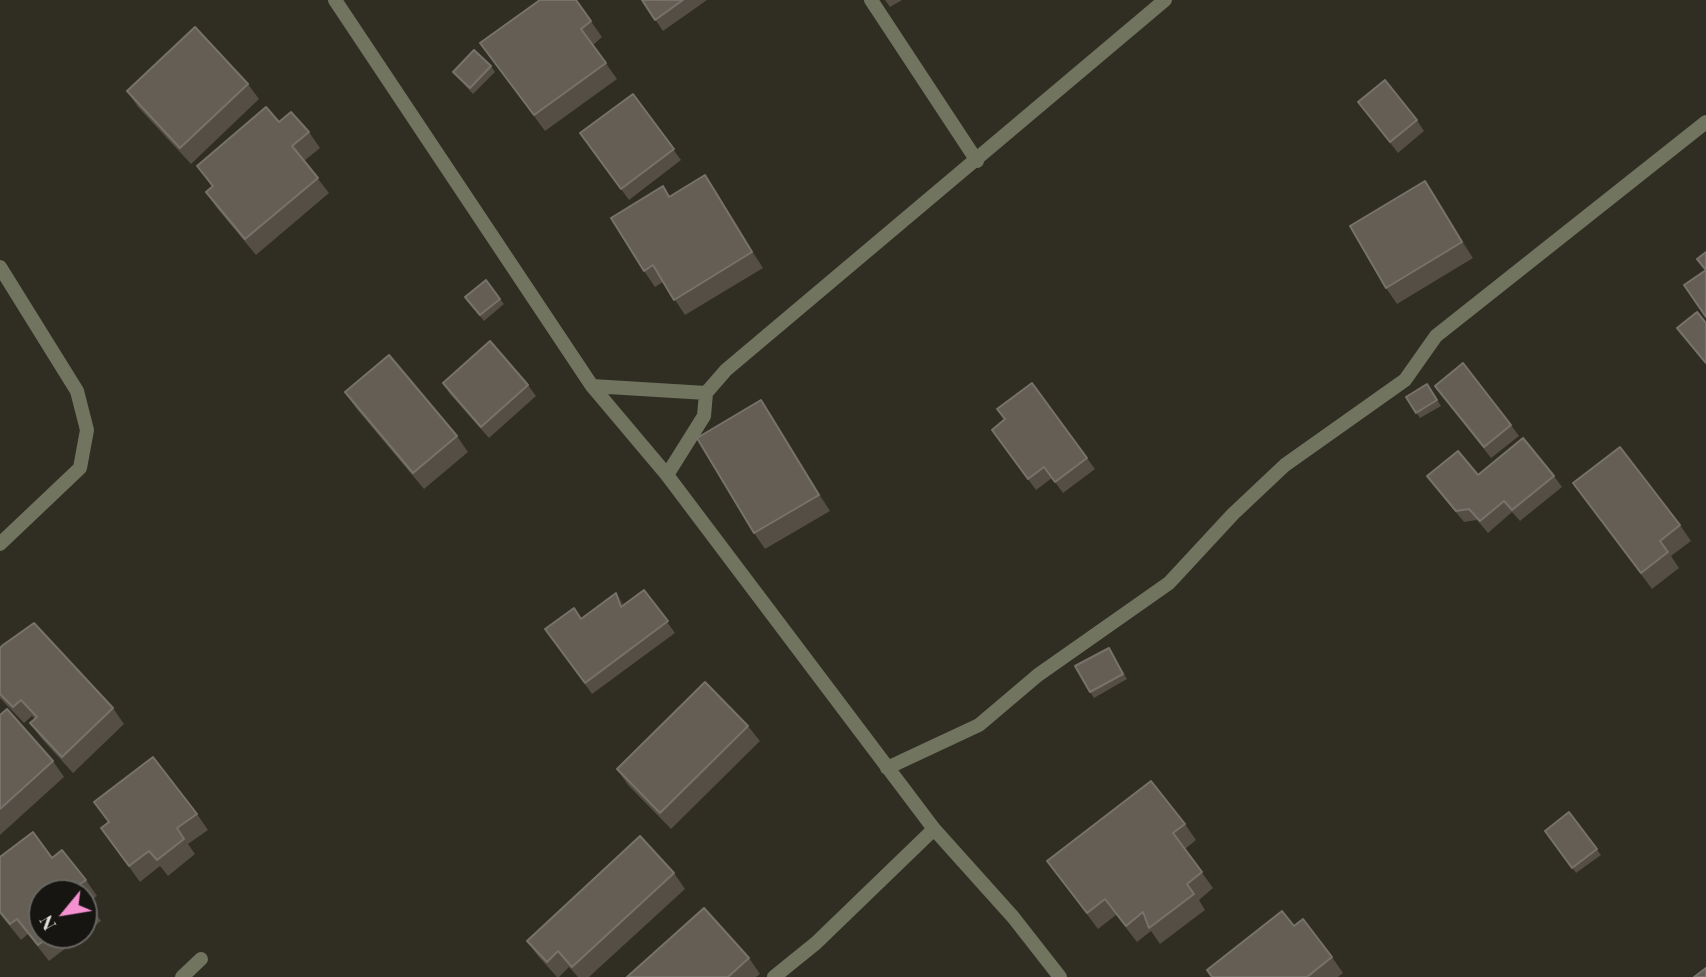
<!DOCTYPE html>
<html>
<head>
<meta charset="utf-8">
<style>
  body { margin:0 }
  #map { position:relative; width:1706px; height:977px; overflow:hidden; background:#302d23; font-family:"Playfair Display",serif }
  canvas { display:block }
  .north { position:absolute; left:28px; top:879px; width:70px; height:70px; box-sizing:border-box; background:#161511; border:2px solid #676661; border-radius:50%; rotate:240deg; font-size:19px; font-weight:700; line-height:28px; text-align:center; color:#e1dfd9 }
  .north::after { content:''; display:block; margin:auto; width:24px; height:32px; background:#f590d1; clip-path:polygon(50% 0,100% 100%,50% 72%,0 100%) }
</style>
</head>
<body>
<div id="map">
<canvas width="1706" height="977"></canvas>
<div class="north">N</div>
</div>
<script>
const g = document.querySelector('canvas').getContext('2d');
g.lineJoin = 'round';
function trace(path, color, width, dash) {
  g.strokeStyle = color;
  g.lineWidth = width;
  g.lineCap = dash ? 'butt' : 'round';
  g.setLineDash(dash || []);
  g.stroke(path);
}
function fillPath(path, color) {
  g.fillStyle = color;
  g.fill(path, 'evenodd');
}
const street = new Path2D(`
  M335,0L592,386L667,475L934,829L1013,917L1060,977
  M871,0L977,161
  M0,267L77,391L87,430L80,468L0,544
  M592,386L706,393
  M667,475L704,416L706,393L726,370L1165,0
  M887,768L979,725L1038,675L1169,583L1233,514L1285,465L1405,380L1436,336L1706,122
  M182,977L201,959
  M774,977L816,943L934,829`);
const wall = new Path2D(`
  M576,0L602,37L593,45L617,79L545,131L480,43Z
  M642,0H707L663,31Z
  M885,0H902L890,7Z
  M491,66L495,72L473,94L457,77L453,72Z
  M248,84L259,99L191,164L138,107L127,91Z
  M633,94L681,160L629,200L580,133Z
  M1358,102L1417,120L1424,131L1398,153Z
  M279,122L309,132L320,148L304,161L329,193L256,255L217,208L206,192L212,187L197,166Z
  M705,175L716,191L763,268L685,315L663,282L655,287L644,271L663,186L670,196Z
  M1425,181L1436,197L1473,258L1397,304L1386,288Z
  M500,299L504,304L484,321L469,303Z
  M443,383L528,385L536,396L489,438L450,394Z
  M1032,383L1095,469L1063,493L1052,478L1036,490L992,430L1004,420L997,409Z
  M1427,384L1441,406L1420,418L1406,397Z
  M1435,386L1511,425L1519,436L1491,458Z
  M345,392L457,436L468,452L424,489L356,408Z
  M761,400L772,416L830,511L765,549L754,533Z
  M1478,475L1554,476L1562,487L1520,521L1512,512L1488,533L1477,520L1464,522L1435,487L1427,476Z
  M1573,483L1680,525L1691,541L1671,556L1679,568L1652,589Z
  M644,590L675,633L592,694L545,629L581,619L624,605Z
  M0,647L113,708L124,724L73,773L42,739L30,723L35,719L32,716L24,723L0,698Z
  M1109,648L1127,679L1094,698L1090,692Z
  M0,715L53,761L64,777L0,835Z
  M748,726L760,741L671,829L628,785L617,769Z
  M94,802L197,814L208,830L188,844L195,854L168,876L160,866L140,882L101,828L108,822Z
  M1569,812L1601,855L1576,873L1545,831Z
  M1185,824L1196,840L1185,849L1213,888L1199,900L1205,910L1160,944L1151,931L1137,942L1116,915L1098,929L1047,861Z
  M0,857L52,858L86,880L97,896L88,902L101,921L84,934V893H42V935H83L49,961L28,934L21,940L0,914Z
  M674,873L685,889L589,977H578L569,967L559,977H557L538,956L527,941Z
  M1294,926L1332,957L1343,973L1338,977H1212Z
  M749,958L760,974L756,977H627Z`);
const shadedWall = new Path2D(`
  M705,175L716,191L763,268L752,252Z
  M1425,181L1436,197L1473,258L1462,242Z
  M761,400L772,416L830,511L819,495Z
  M616,593L624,604L621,607Z`);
const building = new Path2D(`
  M540,0H576L591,21L581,29L606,63L534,115L480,43Z
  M642,0H683L655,20Z
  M195,27L248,84L180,148L127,91Z
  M474,50L491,66L470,88L453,72Z
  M1385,80L1417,120L1390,142L1358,102Z
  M633,94L674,149L621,189L580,133Z
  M266,107L279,122L291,112L309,132L292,146L318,178L245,239L206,192L213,186L197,166Z
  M705,175L752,252L674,300L653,265L644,271L611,218L663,186L669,197Z
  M1425,181L1462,242L1386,288L1350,226Z
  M1706,252V317L1684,285L1706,270L1697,259Z
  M486,280L500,299L480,315L465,297Z
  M1697,312L1706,323V363L1677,328Z
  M490,341L528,385L481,427L443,383Z
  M389,355L457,436L413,473L345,392Z
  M1463,363L1511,425L1484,447L1435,386Z
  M1032,383L1087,458L1055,482L1044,467L1028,479L992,430L1005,419L997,409Z
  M1427,384L1437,400L1416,413L1406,397Z
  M761,400L819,495L754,533L697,438Z
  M1523,438L1554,476L1512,510L1504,501L1480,521L1469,509L1456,511L1427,476L1458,451L1478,475Z
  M1620,447L1680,525L1660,541L1668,552L1641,573L1573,483Z
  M644,590L668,621L585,683L545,629L574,608L581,619L616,593L621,607Z
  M34,623L113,708L62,757L30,723L37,717L21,700L13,707L0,694V648L3,645Z
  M1109,648L1123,674L1090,692L1075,666Z
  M705,682L748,726L660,813L617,769Z
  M7,709L53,761L0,809V715Z
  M153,757L197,814L177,828L184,839L157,860L149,851L129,866L101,828L109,822L94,802Z
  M1151,781L1185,824L1173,833L1202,872L1187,884L1194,894L1149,928L1143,912L1126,926L1105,899L1087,913L1047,861Z
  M1569,812L1597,849L1572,868L1545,831Z
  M33,832L52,858L62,850L86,880L76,887L81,893H42V935H52L38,945L17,919L10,924L0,912V857Z
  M640,836L674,873L572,967L558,951L547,962L527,941Z
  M84,897L90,905L84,910Z
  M704,908L749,958L728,977H627Z
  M1282,911L1294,926L1303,919L1332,957L1307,977H1212L1207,970Z
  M1706,968V977H1694Z`);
trace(street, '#717560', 14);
fillPath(wall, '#554e45');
fillPath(shadedWall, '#403a31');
fillPath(building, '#645e55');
trace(building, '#77726a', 2);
</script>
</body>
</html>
